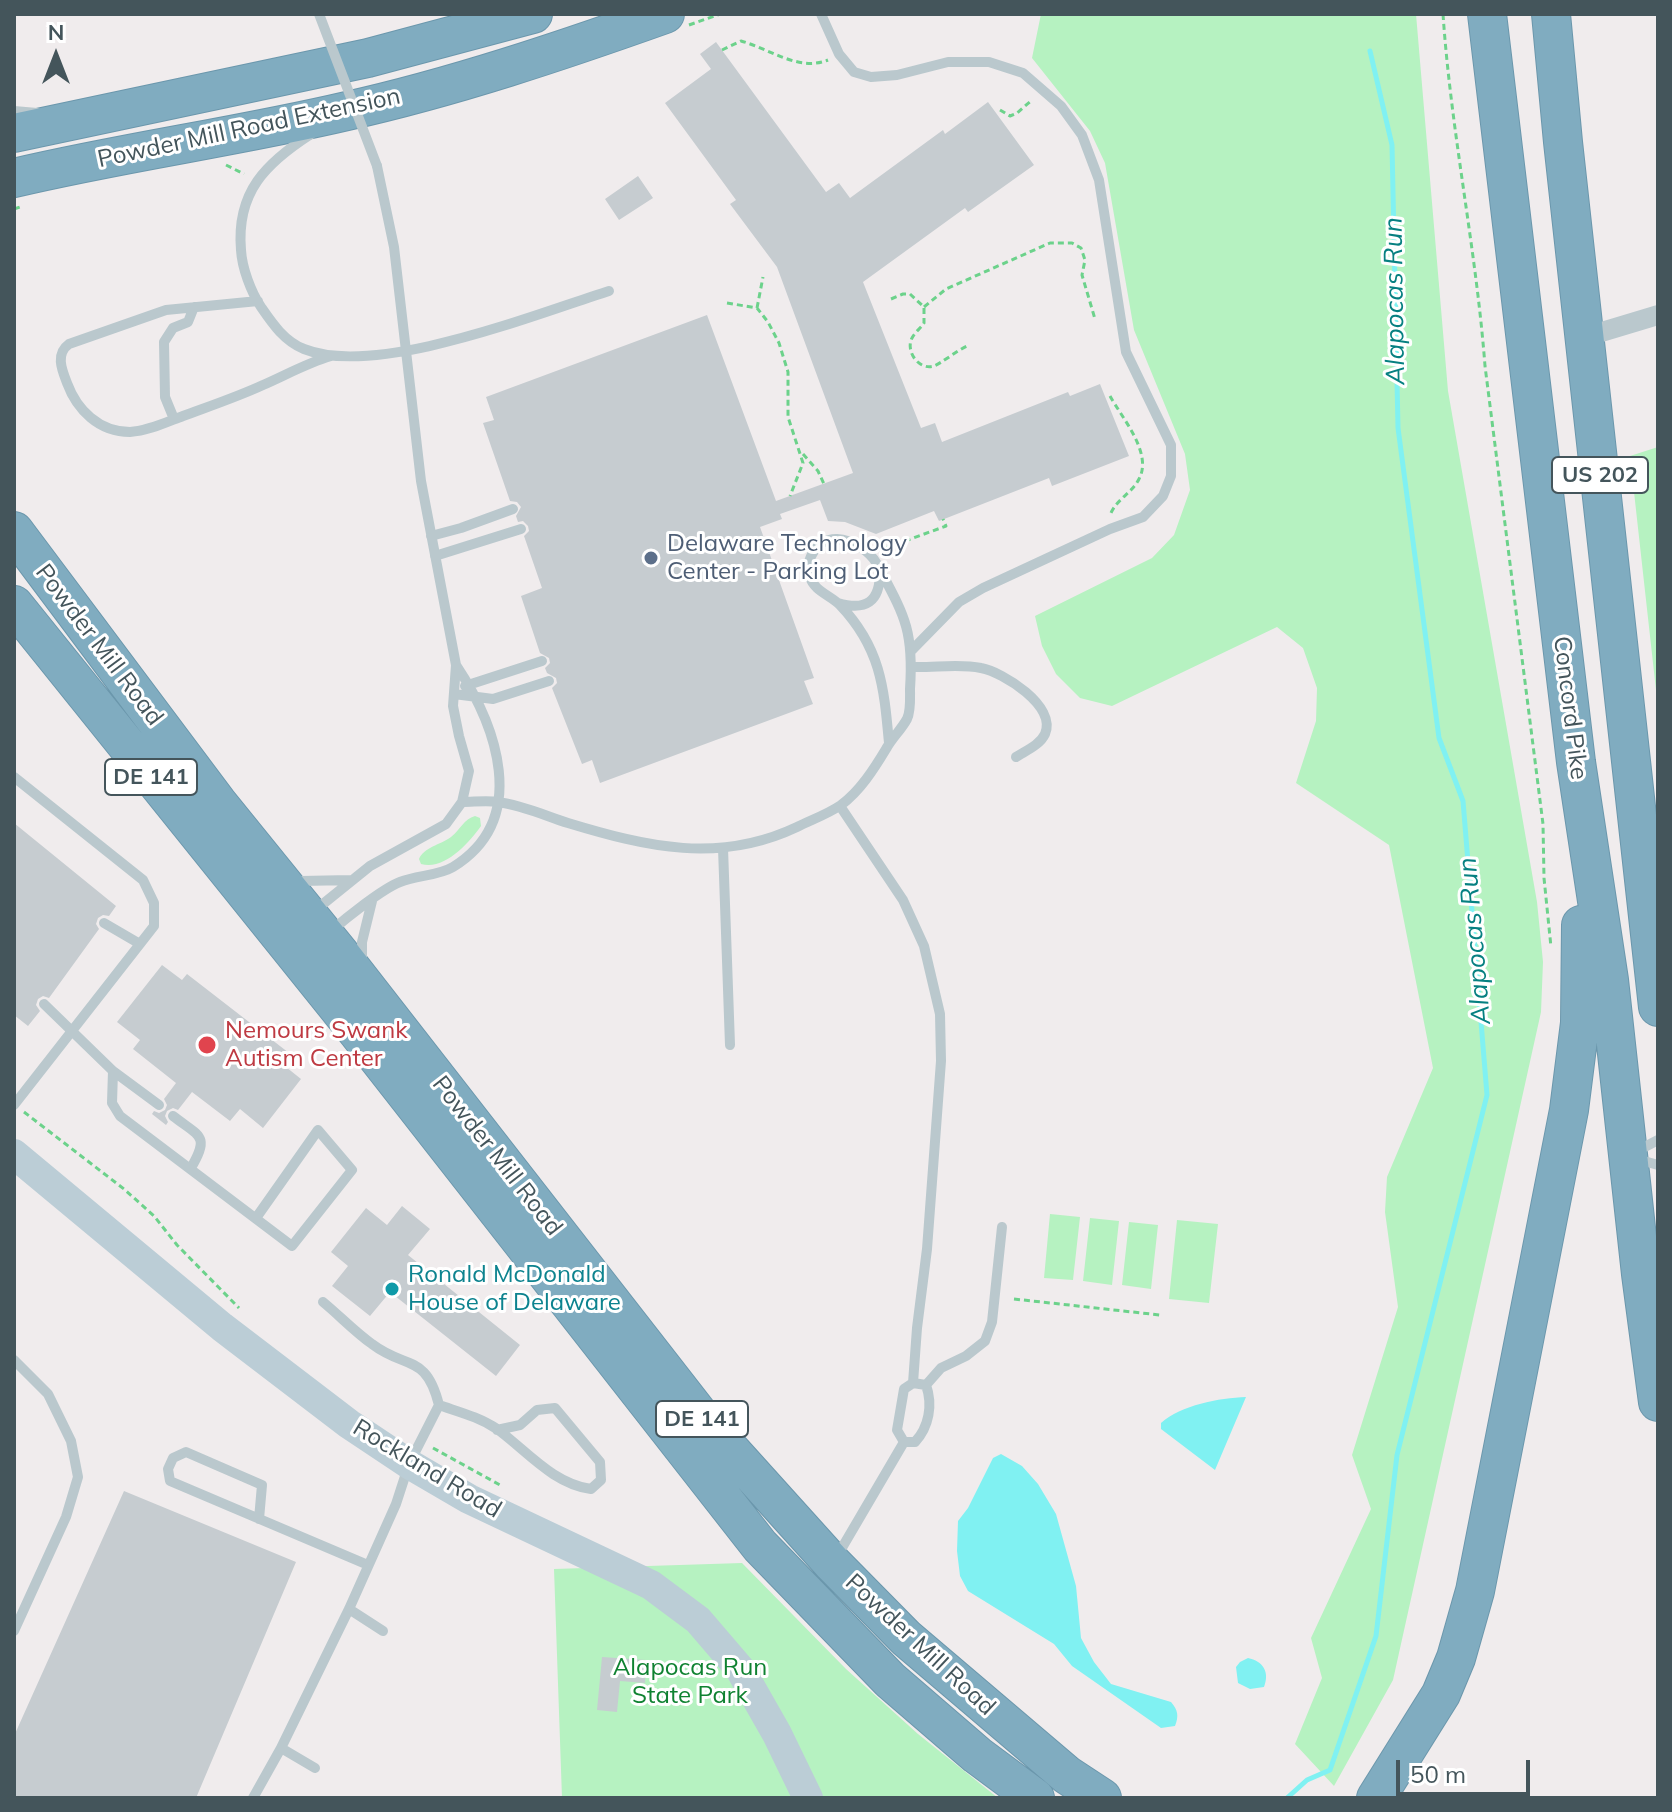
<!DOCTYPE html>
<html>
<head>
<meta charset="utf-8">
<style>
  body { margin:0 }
  #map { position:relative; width:1672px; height:1812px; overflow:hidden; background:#f0eced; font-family:Mulish,sans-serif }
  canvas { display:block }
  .frame { position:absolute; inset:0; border:16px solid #44555b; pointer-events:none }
  .north { position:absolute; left:16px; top:16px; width:80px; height:80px; -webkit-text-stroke:6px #fff; paint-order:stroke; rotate:0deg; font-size:22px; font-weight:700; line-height:32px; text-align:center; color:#44555b }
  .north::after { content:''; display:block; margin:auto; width:28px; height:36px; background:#44555b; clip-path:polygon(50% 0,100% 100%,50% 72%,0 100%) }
  .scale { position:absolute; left:1396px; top:1760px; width:134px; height:36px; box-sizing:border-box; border:4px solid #44555b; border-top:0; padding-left:10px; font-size:24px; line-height:28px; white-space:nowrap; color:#44555b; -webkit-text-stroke:6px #fff; paint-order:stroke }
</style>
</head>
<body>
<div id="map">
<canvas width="1672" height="1812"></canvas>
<div class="frame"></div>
<div class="north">N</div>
<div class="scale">50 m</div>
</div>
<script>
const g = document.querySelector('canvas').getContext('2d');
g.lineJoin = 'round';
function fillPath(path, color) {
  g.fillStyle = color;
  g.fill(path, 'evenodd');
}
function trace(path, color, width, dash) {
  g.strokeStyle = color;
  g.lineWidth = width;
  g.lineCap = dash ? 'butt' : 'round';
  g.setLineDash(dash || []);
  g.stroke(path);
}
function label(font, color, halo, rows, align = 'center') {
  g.font = font + ' Mulish,sans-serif';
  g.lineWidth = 6;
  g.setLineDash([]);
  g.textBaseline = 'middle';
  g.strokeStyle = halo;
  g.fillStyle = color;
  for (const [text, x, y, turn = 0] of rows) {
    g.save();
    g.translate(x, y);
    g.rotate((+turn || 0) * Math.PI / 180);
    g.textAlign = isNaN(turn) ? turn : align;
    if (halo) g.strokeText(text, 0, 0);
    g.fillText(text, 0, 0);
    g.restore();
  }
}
const green = new Path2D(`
  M1041,14H1416L1448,391L1537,902L1543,962L1541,1012L1393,1680L1334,1786L1295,1744L1322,1678L1311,1638L1371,1509L1352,1455L1398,1307L1385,1212L1387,1177L1433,1068L1389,845L1296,783L1316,721L1317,688L1303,648L1277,627L1112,706L1080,698L1056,674L1042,646L1035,616L1152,558L1174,535L1190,490L1185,454L1134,330L1105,163L1090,131L1032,58Z
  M1658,447V708L1630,456Z
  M475,816L480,818L481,826C469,843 444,871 421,864L419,859C424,847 440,845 451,837C460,830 464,819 475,816Z
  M1050,1214L1080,1217L1073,1280L1044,1278Z
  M1090,1218L1119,1221L1112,1285L1083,1281Z
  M1177,1220L1218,1224L1209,1303L1169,1299Z
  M1129,1222L1158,1225L1151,1289L1122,1285Z
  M742,1563L846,1669L918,1734L998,1798H562L554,1569Z`);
const water = new Path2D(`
  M1246,1397L1215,1470L1161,1429V1423C1181,1405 1219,1398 1246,1397Z
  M1001,1454L1022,1466L1038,1484L1056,1514L1076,1586L1081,1638L1094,1662L1111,1684L1171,1702C1178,1710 1179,1716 1175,1726L1161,1728L1072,1666L1054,1644L968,1591L960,1576L957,1551L958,1521L968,1508L993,1458Z
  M1248,1658C1263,1661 1270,1672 1264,1687L1250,1689L1238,1683L1236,1667L1240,1662Z`);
const stream = new Path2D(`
  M1287,1798L1307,1780L1330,1770L1376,1636L1397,1455L1487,1095L1463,801L1439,738L1398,428L1392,145L1370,51`);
const building = new Path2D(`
  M716,42L826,192L839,183L850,198L943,130L945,134L988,102L1034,165L968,212L965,208L863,282L921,428L935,423L942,442L1068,392L1070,396L1100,384L1129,456L1052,486L1049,478L939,521L934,511L876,534L845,522L828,521L820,500L780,514L782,519L760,527L814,678L804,681L813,704L600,783L592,760L582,764L552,688L557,683L556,678L547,673L545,668L550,663L549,658L540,653L521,596L542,588L524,536L529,531L528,526L523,521L518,522L516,516L521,507L517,502L510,501L483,423L494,420L486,397L707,315L776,501L853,473L777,267L730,204L736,200L665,103L711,69L700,54Z
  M638,176L653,198L619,220L605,199Z
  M14,823L116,906L109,916L103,915L98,918L96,924L99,929L49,998L43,996L38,999L36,1005L40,1011L28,1026L14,1015Z
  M162,965L182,980L187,974L289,1053L281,1063L301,1079L263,1128L240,1109L230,1121L192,1092L178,1110L173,1108L167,1111L165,1116L168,1122L166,1125L152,1114L154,1111L159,1113L165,1110L167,1105L164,1099L176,1083L133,1049L140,1040L117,1022Z
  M402,1206L430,1229L408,1255L520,1345L496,1376L390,1292L370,1316L332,1286L348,1266L331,1252L366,1208L387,1225Z
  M124,1491L296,1562L196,1798H14V1736Z
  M602,1657L646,1660L645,1683L620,1681L617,1712L597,1710Z`);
const path = new Path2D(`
  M1443,14C1451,132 1476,248 1485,366L1543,824L1544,878L1551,947
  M689,25L720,14
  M722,50L741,41C770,49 799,72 828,60
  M1000,110L1010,116L1017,113L1032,100
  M226,165L244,174
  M14,209L23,206
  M891,299L903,294H910L924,307V323C921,328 915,332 912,338C905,351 919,371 934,366C940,364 958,350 967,346
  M727,303L757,308L768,322L779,343L788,372V417L803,463L790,496
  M924,307L946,289L1050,243H1072L1081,248L1085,260L1082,275L1095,319
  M757,308L763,277
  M1110,396C1122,418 1153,453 1139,479C1132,493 1117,499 1111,513
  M803,454L818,471L824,484
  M886,548L946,526L943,519
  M24,1112L124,1189L154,1216L177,1245L239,1308
  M1014,1299L1160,1315
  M433,1448L500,1485`);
const lane = new Path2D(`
  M821,14L839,54L854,72L871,77L897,75L948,62H989L1023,73L1061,106L1082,135L1099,180L1126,352L1171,445V476L1163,496L1143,517L1110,529L983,588L959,602L911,651
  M14,111L37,113
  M311,134C266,163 236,192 241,250C242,268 251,292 261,307C272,323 284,341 304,349C376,378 536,314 609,291
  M258,301L166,310L69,344C55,354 62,370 67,383C77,410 99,432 130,432C148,431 167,422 183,416C210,406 237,397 263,385C286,375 307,363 331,356
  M174,419L165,397L164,342L173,328L188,322L194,307
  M431,536L461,528L513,509
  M435,556L521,529
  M838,603C866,611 880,602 880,572
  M911,667C935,668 958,663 981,668C1003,672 1057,706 1045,734C1040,745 1025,751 1016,757
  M465,686L542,661
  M454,694L493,699L549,681
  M14,777L143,880L154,903V926L14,1105
  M462,802C474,802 487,800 498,802C522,805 546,816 568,823C647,847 719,864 797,827C811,820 828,814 841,805C860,791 874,769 886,749C892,738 901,730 907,719C911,711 910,698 910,689C914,629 904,615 877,564C870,551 852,540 837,539C818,538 804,559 810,577C814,591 830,595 840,605C881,648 884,688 889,743
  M840,806L903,900L924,946L940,1014L941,1061L927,1249L917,1328L913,1383
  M723,848L730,1045
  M294,879L301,881L351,880
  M313,912L370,866L446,824L462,802L469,771L459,736L453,706L456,665L421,481L394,247L377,166
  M104,923L140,944
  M330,932C346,918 382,889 400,882C417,875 438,876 453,867C531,819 496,725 456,665
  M362,962V942L372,901
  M44,1004L113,1071L112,1103L120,1116L292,1246L352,1170L318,1130L256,1218
  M113,1071L159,1105
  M173,1116C200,1137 210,1135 191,1168
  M1635,1152L1658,1140
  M1637,1159L1658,1165
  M14,1360L48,1394L71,1441L78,1477L66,1517L14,1631
  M913,1383L926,1385C933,1405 929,1427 915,1442H904L897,1430L904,1389Z
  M926,1385L941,1368L966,1356L985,1341L992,1322L1002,1227
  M439,1405C459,1412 479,1417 497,1429C526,1450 553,1484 591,1489L601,1480L600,1462L555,1408L537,1410L520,1425L497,1430
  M259,1519L262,1485L186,1452L173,1458L168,1469L170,1481L368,1565
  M836,1558L904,1442
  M349,1609L383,1631
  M281,1748L315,1768
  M253,1798L281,1748L349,1609L396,1504L409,1464L439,1405C426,1353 406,1370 372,1344C355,1332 340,1316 323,1302`);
const street = new Path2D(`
  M1585,337L1658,315`);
const secondary = new Path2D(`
  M14,1154L222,1327L349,1424L409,1464L469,1499L651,1585L698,1620L740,1669L777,1734L808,1798`);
const highway = new Path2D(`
  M1487,14L1576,762L1609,980L1641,1274L1658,1402
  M1551,14L1563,142L1658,1007
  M14,133L368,58L533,14
  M14,178C124,152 236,137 347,111C454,87 561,51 665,14
  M14,531L217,802L341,955L704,1421L833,1564L906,1638L1067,1775L1102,1798
  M14,605L356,1030L760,1546L890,1680L977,1755L1035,1798
  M1376,1798L1441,1694L1456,1658L1475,1591L1569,1110L1580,1023L1581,925`);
const laneBridge = new Path2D(`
  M319,14L377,166`);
const markers = [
  [651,558,8,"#5c6f8a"],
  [207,1045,10,"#e0444e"],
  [392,1289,8,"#0f9aa8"]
];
const shields = [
  [1600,475,96],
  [151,777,92],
  [702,1419,92]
];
const shieldNames = [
  ["US 202",1600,475],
  ["DE 141",151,777],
  ["DE 141",702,1419]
];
const streetNames = [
  ["Powder Mill Road Extension",249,128,-12],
  ["Powder Mill Road",99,645,53],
  ["Concord Pike",1570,708,83],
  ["Powder Mill Road",497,1156,52],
  ["Rockland Road",427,1469,31],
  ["Powder Mill Road",920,1645,43]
];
const serviceNames = [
  ["Delaware Technology",667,544],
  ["Center - Parking Lot",667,572]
];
const healthNames = [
  ["Nemours Swank",225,1031],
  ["Autism Center",225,1059]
];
const cultureNames = [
  ["Ronald McDonald",408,1275],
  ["House of Delaware",408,1303]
];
const parkNames = [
  ["Alapocas Run",690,1668],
  ["State Park",690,1696]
];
const waterNames = [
  ["Alapocas Run",1395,301,-91],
  ["Alapocas Run",1475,941,-95]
];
fillPath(green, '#b6f2c1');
fillPath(water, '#80f1f2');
trace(stream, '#80f1f2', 5);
fillPath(building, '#c6ccd0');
trace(highway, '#6b97ac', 40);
trace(path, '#6cd28b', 3, [6, 4]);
trace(lane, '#bac8cd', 10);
trace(street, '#bac8cd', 20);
trace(secondary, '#bbcdd6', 30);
trace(highway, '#80acc0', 38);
trace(laneBridge, '#bac8cd', 10);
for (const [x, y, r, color] of markers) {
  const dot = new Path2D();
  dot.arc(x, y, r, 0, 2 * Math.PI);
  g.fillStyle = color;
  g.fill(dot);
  trace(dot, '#fff', 3);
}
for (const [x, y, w] of shields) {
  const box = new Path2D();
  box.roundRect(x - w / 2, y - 18, w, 36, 6);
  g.fillStyle = '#fff';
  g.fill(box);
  trace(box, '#44555b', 2);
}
label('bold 22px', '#44555b', null, shieldNames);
label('24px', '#44555b', '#fff', streetNames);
label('24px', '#4e5e75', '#fff', serviceNames, 'left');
label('24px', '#be3a42', '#fff', healthNames, 'left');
label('24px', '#0d838f', '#fff', cultureNames, 'left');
label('24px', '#0f8231', '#fff', parkNames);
label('italic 26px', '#068081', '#fff', waterNames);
</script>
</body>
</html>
